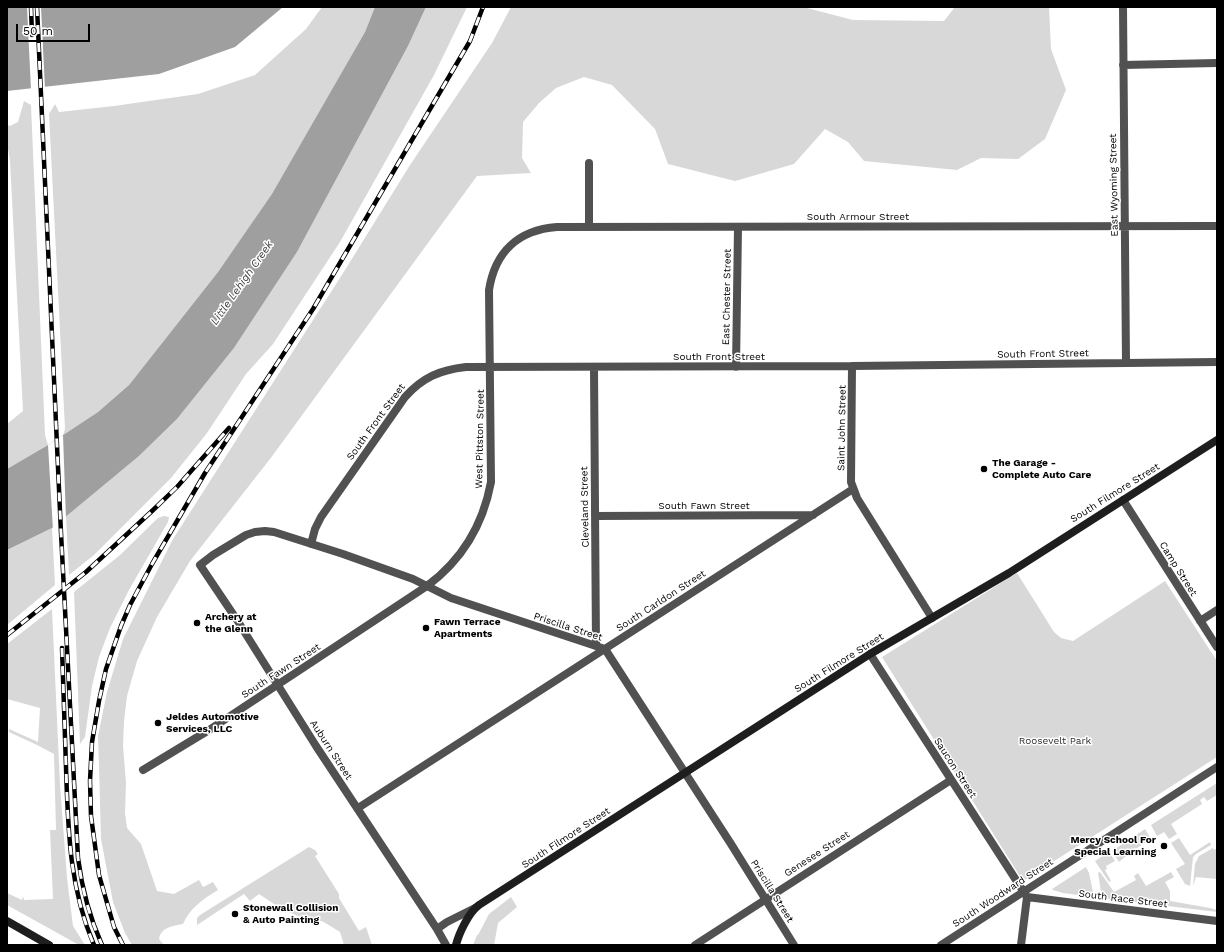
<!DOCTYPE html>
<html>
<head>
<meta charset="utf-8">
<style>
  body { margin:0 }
  #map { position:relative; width:1224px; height:952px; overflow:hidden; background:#fff; font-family:"Work Sans",sans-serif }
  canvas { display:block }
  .frame { position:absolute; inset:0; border:8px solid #000; pointer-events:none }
  .scale { position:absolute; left:16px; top:24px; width:74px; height:18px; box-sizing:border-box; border:2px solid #000; border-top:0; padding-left:5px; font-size:12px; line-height:14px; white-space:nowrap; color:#000; -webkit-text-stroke:3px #fff; paint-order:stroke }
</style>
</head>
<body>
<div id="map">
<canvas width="1224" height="952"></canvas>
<div class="frame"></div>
<div class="scale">50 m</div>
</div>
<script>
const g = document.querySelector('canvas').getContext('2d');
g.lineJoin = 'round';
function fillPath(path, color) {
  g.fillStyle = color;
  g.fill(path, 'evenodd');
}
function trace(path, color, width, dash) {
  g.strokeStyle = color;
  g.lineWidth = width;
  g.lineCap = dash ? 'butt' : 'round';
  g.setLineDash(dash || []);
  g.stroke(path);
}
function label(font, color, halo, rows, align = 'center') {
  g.font = font + ' "Work Sans",sans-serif';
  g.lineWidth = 3;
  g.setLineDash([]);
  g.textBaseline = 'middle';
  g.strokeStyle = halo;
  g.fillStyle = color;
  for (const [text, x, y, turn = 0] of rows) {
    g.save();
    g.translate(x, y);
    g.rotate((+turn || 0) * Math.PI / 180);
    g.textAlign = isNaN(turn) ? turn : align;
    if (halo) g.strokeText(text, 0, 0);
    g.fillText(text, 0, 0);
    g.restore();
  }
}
const green = new Path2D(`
  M322,7H375L365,32L273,194L218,272L129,385L98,412L63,435L65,429L49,114L55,104L59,112L114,106L198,94L255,75L306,29Z
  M426,7H467L434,75L340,242L273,344L246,374L207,433L171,478L94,555L69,575L66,516L139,456L177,419L234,348L297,252L408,46Z
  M511,7H803L853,20L944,21L955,7H1049L1051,49L1066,90L1045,139L1018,159L981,158L957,170L864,161L848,142L825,129L794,164L735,181L668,164L655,129L612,85L584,77L556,88L539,103L523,122L522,158L531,173L477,176L270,459L190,561L157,617L137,661L127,696L124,721L123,746L126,783L125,813L127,828L141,844L157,891L174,894L199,880L203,887L213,882L218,890C203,899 190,908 183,924C173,926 161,927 159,939L164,945H132L125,933L113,902L101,839L99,766L98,736L107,692L123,639L173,539L345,270L410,165L492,43Z
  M24,101L31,105L45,435L48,445L7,469V424L23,411L10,161L7,143V125L10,126L18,122Z
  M164,516L169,517L168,522L129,590L110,628L99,657L92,686L85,737L80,744L74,592L120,555L158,518Z
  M52,528L55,585L7,625V550Z
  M1017,573L1054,632L1061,638L1073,641L1165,581L1217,661V757L1023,881L882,657Z
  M52,609L60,785L67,878L73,926L85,945H79L7,905V893L22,900L23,896L24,900L53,899L50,830H56L54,754L37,745L9,732V729L38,742L40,708L7,699V644Z
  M1217,783V795L1207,801L1204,797L1200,800L1202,804L1171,824L1177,834L1169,839L1164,832L1157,836L1151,825Z
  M1145,829L1151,839L1126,855V856L1119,862L1112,851Z
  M1179,838L1190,855L1210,842L1211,845L1196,854L1193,857L1190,886L1185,884L1176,869L1185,864L1171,843Z
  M309,847L315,850L318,854L315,856L339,894V898L359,931L366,927L372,945H344L340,932L322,921H309L280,908L259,894L250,901L244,894L197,925V918L200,915Z
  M1213,848L1214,850L1217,848V879L1196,877L1193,886L1195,864L1199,856Z
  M1109,852L1115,861L1106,866L1107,869L1105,870L1111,881L1109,882L1095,861Z
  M1086,867L1089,873L1094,897L1063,893L1053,890L1052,889Z
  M1100,872L1114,892L1136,880L1134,876L1138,873L1146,886L1171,872L1174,877L1165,882L1170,891V901L1210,908L1217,910V912L1102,898L1098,873Z
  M511,897L517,907L498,923L494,945H473L477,935H478L489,914Z`);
const water = new Path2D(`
  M7,7H283L235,47L159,74L7,91Z
  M375,7H426L408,46L297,252L234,348L177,419L139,456L52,528L7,550V469L48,445L98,412L129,385L218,272L272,194L365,32Z`);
const pier = new Path2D(`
  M27,7H41L45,89L31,90Z
  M63,435L66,519L53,530L48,445Z`);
const street = new Path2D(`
  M1123,7L1126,363
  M1123,65L1217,63
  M589,163V227
  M852,366L851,482L857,498L932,618
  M594,367L596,646
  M736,367L738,227
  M1123,500L1217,647
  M595,516L813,515
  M311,544L315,529L321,517L405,397C423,377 440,370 466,367L852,366L1217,362
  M1200,621L1217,610
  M870,654L1027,897
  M143,770L209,730L427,586C462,560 483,525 491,482L489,290C495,252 518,230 557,227L1217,226
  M358,808L853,489
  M1027,897L1217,921
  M437,929L447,922L475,908
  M446,945L437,929L316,746L237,620L200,565L213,555L246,535L255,532L265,531L274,532L343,554L413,579L451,598L605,649L731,844L794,945
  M695,945L951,780
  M941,945L1217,767
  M1021,945L1027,897`);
const secondary = new Path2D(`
  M7,921L49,945
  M456,945C459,933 469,912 479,905L870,654L1009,573L1217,440`);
const rail = new Path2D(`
  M31,7L32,35
  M37,7L61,533L78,858C82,889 89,916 102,945
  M7,635L86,572L151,512L177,487L229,428
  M62,648C63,688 65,727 66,767C68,828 69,887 94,945
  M123,945L114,927L99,875L91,816L90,781L92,742L99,701L106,669L121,626L130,605L152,564L205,473L313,309L433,104L470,41L483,7`);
const markers = [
  [984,469,4,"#000"],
  [197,623,4,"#000"],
  [426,628,4,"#000"],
  [158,723,4,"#000"],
  [1164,846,4,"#000"],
  [235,914,4,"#000"]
];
const streetNames = [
  ["East Wyoming Street",1114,185,-91],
  ["South Armour Street",858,217],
  ["East Chester Street",727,297,-89],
  ["South Front Street",1043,354,-1],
  ["South Front Street",719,357],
  ["South Front Street",376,422,-54],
  ["Saint John Street",842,428,-89],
  ["West Pittston Street",480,439,-89],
  ["South Filmore Street",1115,493,-32],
  ["South Fawn Street",704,506],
  ["Cleveland Street",585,507,-91],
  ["Camp Street",1178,569,58],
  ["South Carldon Street",661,601,-33],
  ["Priscilla Street",568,627,18],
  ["South Filmore Street",839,663,-32],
  ["South Fawn Street",281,671,-33],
  ["Auburn Street",331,750,57],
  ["Saucon Street",955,768,57],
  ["South Filmore Street",566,838,-33],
  ["Genesee Street",817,854,-33],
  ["Priscilla Street",772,891,58],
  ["South Woodward Street",1003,893,-33],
  ["South Race Street",1123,899,7]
];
const poiNames = [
  ["The Garage -",992,463],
  ["Complete Auto Care",992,475],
  ["Archery at",205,617],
  ["the Glenn",205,629],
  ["Fawn Terrace",434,622],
  ["Apartments",434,634],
  ["Jeldes Automotive",166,717],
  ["Services, LLC",166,729],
  ["Mercy School For",1156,840,"right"],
  ["Special Learning",1156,852,"right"],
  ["Stonewall Collision",243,908],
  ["& Auto Painting",243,920]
];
const parkNames = [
  ["Roosevelt Park",1055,741]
];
const waterNames = [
  ["Little Lehigh Creek",242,283,-55]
];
fillPath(green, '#d8d8d8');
fillPath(water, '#9f9f9f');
fillPath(pier, '#fff');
trace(street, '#515151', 8);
trace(secondary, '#1e1e1e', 8);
trace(rail, '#000', 4.5);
trace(rail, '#fff', 3, [9]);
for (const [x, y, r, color] of markers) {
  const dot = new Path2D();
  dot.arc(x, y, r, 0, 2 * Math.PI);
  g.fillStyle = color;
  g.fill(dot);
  trace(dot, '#fff', 1.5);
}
label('10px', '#000', '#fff', streetNames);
label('bold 10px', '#000', '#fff', poiNames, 'left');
label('10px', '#2f2f2f', '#fff', parkNames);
label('italic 11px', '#404040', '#fff', waterNames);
</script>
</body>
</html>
